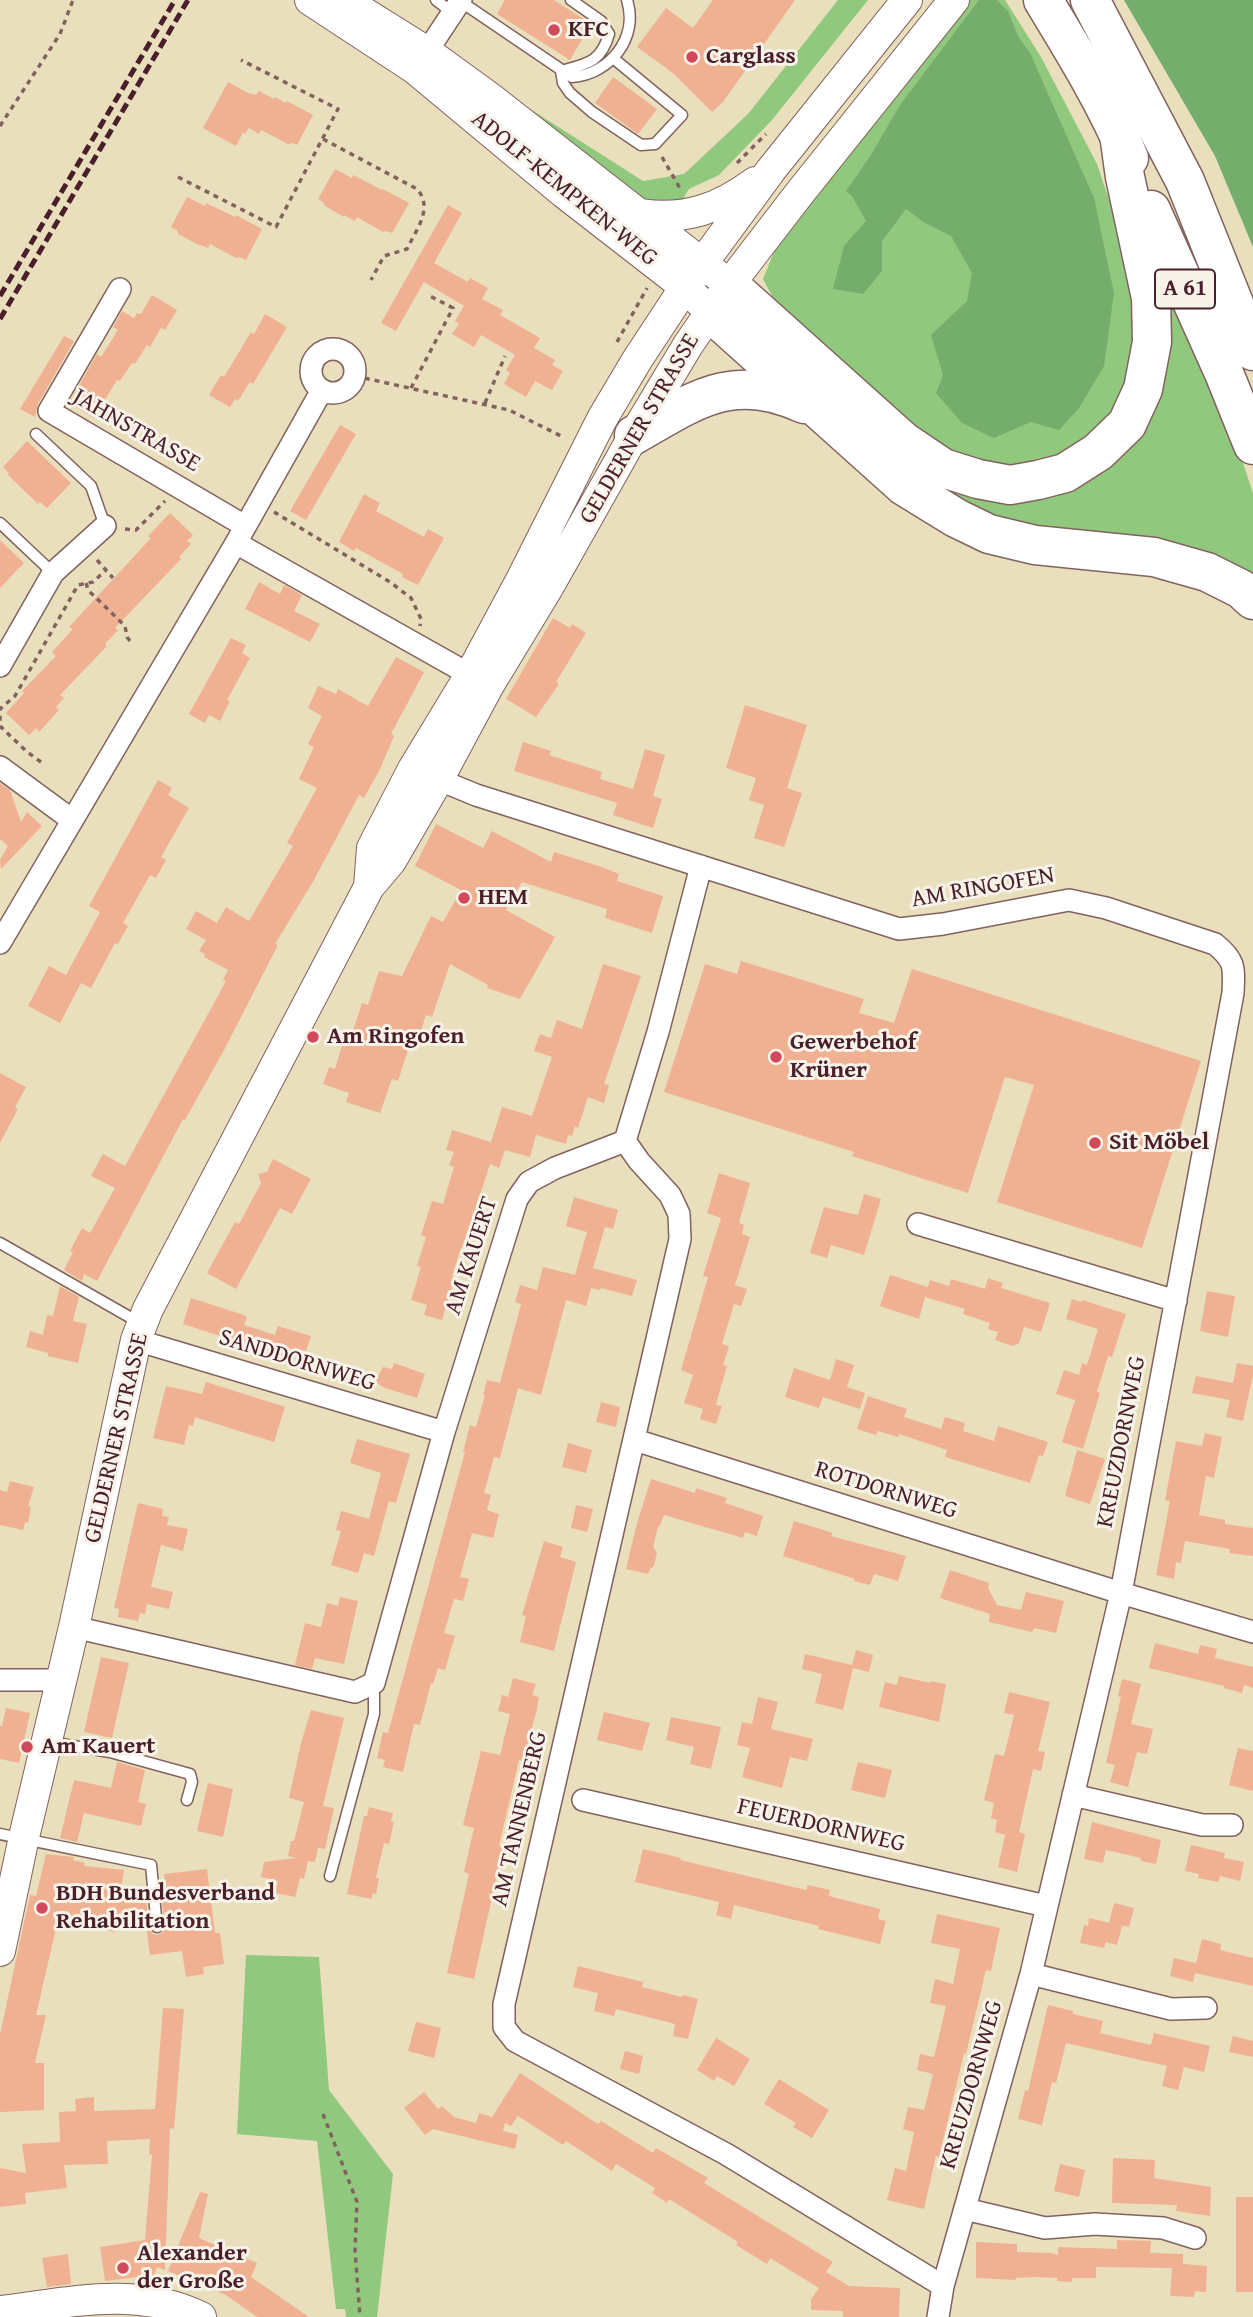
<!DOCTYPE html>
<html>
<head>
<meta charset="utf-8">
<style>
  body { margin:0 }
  canvas { display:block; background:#e9dfbc }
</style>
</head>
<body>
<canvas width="1253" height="2317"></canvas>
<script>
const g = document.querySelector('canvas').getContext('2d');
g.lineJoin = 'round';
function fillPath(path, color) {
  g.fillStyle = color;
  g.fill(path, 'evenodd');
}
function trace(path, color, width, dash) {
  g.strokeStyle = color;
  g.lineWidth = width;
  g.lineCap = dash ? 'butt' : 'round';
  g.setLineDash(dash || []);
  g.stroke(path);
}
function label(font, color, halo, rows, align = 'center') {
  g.font = font + ' "Gentium Book Plus",serif';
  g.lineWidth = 6;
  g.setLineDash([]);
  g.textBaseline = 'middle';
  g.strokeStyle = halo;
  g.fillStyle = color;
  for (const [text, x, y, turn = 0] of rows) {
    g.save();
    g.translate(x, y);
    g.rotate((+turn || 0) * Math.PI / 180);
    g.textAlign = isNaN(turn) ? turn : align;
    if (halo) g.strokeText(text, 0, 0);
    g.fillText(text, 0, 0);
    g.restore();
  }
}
const green = new Path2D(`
  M838,0H868L772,120L719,175L689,189L683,199V205L641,203L458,63L643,181L684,174L748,114Z
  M969,0H1005L1041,57L1097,164L1134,274L1135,364L1113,418L1070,453L996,470L940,453L908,419L777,305L763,279L783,230Z
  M1144,230L1236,442L1253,493V588L965,517L879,443L1005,496L1137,422Z
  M246,1955L319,1957L329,2090L393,2174L377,2317H346L345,2309H336L317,2141L237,2134Z`);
const forest = new Path2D(`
  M979,0H997L1008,11L1018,36L1030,53L1094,198L1114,293L1104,366L1079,408L1059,430L1031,422L994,438L962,423L936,393L943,375L931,335L967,301L972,273L951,236L925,223L906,209L882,241V271L863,294L833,289L844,246L866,221L852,196L846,191L871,155L900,105Z
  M1124,0H1253V247L1215,156Z`);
const building = new Path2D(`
  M505,0H554L591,24L570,60L497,14Z
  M713,0H795L723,102L712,112L673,73L637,47L666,8L693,28Z
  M613,77L657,109L638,134L595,103Z
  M228,82L248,93L256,95L259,91L274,99L275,97L286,103L287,101L313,115L297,145L292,143L288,144L261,130L259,134L249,128L245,134L243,132L236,146L203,128Z
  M335,169L352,178L353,175L382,190L383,189L409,203L392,233L387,231L383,232L357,217L355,221L344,215V217L325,206L323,202L318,199Z
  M187,197L205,206L206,203L235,217L236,215L262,229L246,260L240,257L236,258L210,244L208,248L197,244L178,234L177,230L171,227Z
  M448,205L462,213L434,263L468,282L470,278L488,288L482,299L503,310L500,315L540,338L534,348L555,360L552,365L563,371L552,390L535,381L526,397L504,384L510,373L506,370L515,355L481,335L474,347L452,334L459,324L455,321L464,306L424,282L396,331L381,323Z
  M152,295L177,310L165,330L161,328L150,347L147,345L135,364L132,363L120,381L117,380L94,418L69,403L97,354L101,357L118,330L113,327L122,311L134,318L137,313L141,314Z
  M265,314L287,327L253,384L250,382L238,401L235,399L230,407L209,395L221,375L224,377L251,332L254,334Z
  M64,336L74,341L38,404L35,417L20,409Z
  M340,425L356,434L306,520L290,511Z
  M27,441L71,483L47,508L40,502L38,504L8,475L9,473L3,467Z
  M364,494L380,503L376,511L424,537L428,529L444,538L418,585L402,577L403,574L356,548L354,551L339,542Z
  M170,513L193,535L187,541L191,544L179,557L181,559L115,628L118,630L105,644L107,646L60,695L64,698L56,707L59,710L39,732L36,728L29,735L6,713L24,693L22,691L56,656L52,652L73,629L69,627L151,538L148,536Z
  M0,540L24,563L0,588Z
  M259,582L280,594L284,585L302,595L294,611L320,624L310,642L245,609Z
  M553,618L570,628L572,624L586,633L556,682L559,684L536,717L506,699Z
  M231,638L246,645L242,653L250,658L227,700L230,701L220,721L209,715L205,723L189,714Z
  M396,657L424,672L391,734L394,736L380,769L364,798L359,795L314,880L275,944L278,945L223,1052L185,1120L183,1119L97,1281L84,1274L82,1281L64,1270L73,1252L70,1251L82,1228L90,1233L115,1188L91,1176L103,1154L125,1166L226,981L223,980L228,970L204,957L205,954L199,951L206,940L186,929L196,911L217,923L226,907L249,921L293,846L287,843L317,788L299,779L314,747L308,744L322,716L308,708L318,686L336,694L338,689L368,706Z
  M745,705L807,725L787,788L802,793L784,847L754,838L764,805L749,800L756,778L726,768Z
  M523,742L551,751L549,755L602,772L600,779L633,789L645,749L665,755L653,796L662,799L653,828L613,815L617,803L514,771Z
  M158,780L172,788L168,795L189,808L161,857L166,860L156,878L150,875L123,923L128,926L118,944L115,943L91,988L81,983L60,1023L28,1006L49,966L66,975L100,912L89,906Z
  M0,783L10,790L21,822L27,812L42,826L1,869L0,860L8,846L0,839Z
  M436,824L483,848L492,831L551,862L554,852L602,867L619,874L617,881L663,896L652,933L605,918L607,909L522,882L506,910L555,937L520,999L487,988L488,985L450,964L432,1017L426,1015L415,1049L409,1047L398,1081L392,1079L380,1113L346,1102L349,1093L323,1084L329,1067L335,1069L345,1035L351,1037L362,1003L368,1005L379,971L402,976L431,916L443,922L461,890L415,866Z
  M741,961L864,999L859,1013L894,1023L912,969L1201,1061L1142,1248L997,1202L1034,1085L1005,1077L968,1193L852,1156L854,1152L664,1092L705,964L737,974Z
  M603,964L641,976L604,1084L609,1085L604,1103L588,1097L578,1128L575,1126L572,1136L568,1135L566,1144L536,1135L530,1157L505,1150L499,1168L490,1164L474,1214L478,1215L473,1231L468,1229L462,1248H461L452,1276L455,1277L442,1320L424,1315L427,1305L411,1300L421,1267L417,1266L426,1237L421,1235L432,1201L443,1204L454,1167L449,1165L454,1152L446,1150L452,1130L491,1142L502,1107L532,1116L552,1057L534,1051L540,1034L551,1038L557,1020L582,1029Z
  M0,1073L26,1087L15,1107L18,1109L0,1143Z
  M273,1159L311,1179L292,1214L280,1208L236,1289L207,1273L235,1222L239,1224L261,1183L258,1174L267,1172Z
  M719,1173L750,1183L739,1223L744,1225L742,1234L750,1237L735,1285L747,1289L741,1306L734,1304L722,1344L729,1346L723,1365L727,1366L718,1397L716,1405L722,1406L716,1424L700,1419L703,1409L684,1403L693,1375L681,1370L708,1277L703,1276L721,1218L707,1213Z
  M864,1194L881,1199L864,1255L831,1245L827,1258L810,1253L824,1207L858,1215Z
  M574,1197L618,1210L613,1229L605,1227L593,1268L637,1280L632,1296L601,1288L600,1290L591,1288L586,1306L566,1300L541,1395L518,1388L500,1458L494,1457L484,1493L491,1495L487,1510L499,1514L493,1538L472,1533L460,1577L469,1579L463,1601L454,1599L444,1633L455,1636L445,1670L438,1668L433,1684L431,1683L420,1725L414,1724L403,1772L383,1767L385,1760L377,1758L383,1732L388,1733L465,1452H463L470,1425L476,1427L485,1395H483L487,1380L500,1383L521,1304L515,1302L520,1285L537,1290L543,1267L575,1275L587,1232L566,1226Z
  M890,1275L928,1287L930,1280L949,1286L951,1279L985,1289L988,1278L1003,1283L1001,1288L1050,1303L1041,1332L1024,1327L1019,1343L1013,1346L995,1340L998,1332L988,1329L990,1323L963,1314L965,1309L925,1297L919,1319L880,1306Z
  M60,1286L79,1297L73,1321L87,1324L78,1363L52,1357L48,1356V1353L26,1347L30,1331L43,1335L47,1315L53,1316Z
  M1207,1291L1235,1296L1228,1337L1200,1331Z
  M191,1298L241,1314L247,1317L244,1325L275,1335L278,1326L311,1336L306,1351L294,1348L291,1359L183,1324Z
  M1072,1299L1081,1302L1082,1300L1126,1314L1112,1357L1108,1356L1097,1392L1100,1393L1083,1449L1062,1442L1075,1400L1056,1394L1064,1370L1079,1375L1082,1363L1087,1365L1098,1329L1066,1319Z
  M836,1359L854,1365L847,1387L865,1393L860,1409L823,1397L819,1408L785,1397L794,1368L830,1380Z
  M394,1363L425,1374L417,1398L385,1388L375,1382L383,1367L392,1369Z
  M1237,1363L1253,1366V1375L1243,1421L1226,1417L1230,1400L1192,1393L1196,1376L1233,1383Z
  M206,1382L285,1407L274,1442L195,1417L193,1426L189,1425L184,1445L153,1438L166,1386L202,1394Z
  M868,1396L907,1409L904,1417L941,1429L945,1417L965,1423L963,1431L994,1441L998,1426L1048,1442L1043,1456L1039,1455L1030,1483L945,1457L947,1450L899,1434L898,1437L878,1431L876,1435L857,1429Z
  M601,1402L620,1407L616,1427L596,1422Z
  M1205,1433L1222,1437L1214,1478L1206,1476L1199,1515L1225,1520V1524L1253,1528V1556L1229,1553L1230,1549L1185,1541L1181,1563L1176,1562L1174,1579L1156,1575L1170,1501L1165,1500L1176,1441L1202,1446Z
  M357,1439L410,1454L396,1503L389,1501L374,1556L364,1553L358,1573L331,1565L341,1531L336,1530L341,1511L369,1519L381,1473L350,1463Z
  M568,1443L592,1450L586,1473L562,1467Z
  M1077,1450L1105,1459L1090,1504L1065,1496Z
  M651,1479L695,1493L696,1488L727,1498L725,1503L763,1516L757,1536L745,1532L743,1538L664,1515L660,1525L658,1527L653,1547L657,1552L654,1566L650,1569L648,1574L626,1569L637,1523Z
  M10,1481L34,1487L28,1506L31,1507L28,1523L25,1522L23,1530L0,1525V1490L7,1492Z
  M138,1503L163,1509L162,1516L169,1517L167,1525L188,1529L183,1551L161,1545L151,1587L173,1592L169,1609L147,1604L145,1614L140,1613L138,1621L118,1617L119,1609L114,1608Z
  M576,1505L593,1509L587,1532L571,1528Z
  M794,1521L833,1533L831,1536L906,1556L898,1581L874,1574L870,1585L854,1581L855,1579L783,1556Z
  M544,1541L563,1547L560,1557L576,1562L554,1651L520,1642L526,1616L522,1615Z
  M950,1570L989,1583L988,1588L997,1605L1021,1610L1026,1592L1064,1601L1056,1633L1034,1628L1032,1632L989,1622L990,1614L940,1598Z
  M340,1597L358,1601L344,1664L315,1658L312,1669L295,1665L305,1623L321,1627L327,1603L338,1606Z
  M1155,1643L1198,1654L1200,1645L1217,1649L1215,1658L1253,1667V1688L1244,1685L1242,1693L1224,1688V1686L1149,1668Z
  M856,1650L873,1655L869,1672L853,1668L843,1710L815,1703L822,1674L802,1669L805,1654L852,1665Z
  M101,1657L129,1663L112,1738L84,1732Z
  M899,1676L930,1683V1681L946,1684L939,1722L879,1707L885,1682L897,1685Z
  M513,1678L536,1684L532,1695L539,1697L537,1709L528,1742H531L526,1762L519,1760L499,1846L503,1847L474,1979L447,1973L469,1874L464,1872L474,1828L463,1825L481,1751L500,1755L510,1714L498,1711L502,1695L508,1697Z
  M1122,1679L1141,1684L1131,1724L1153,1729L1147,1754L1137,1752L1128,1787L1110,1782L1115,1765L1106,1763L1121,1697L1118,1696Z
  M1009,1692L1050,1702L1038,1751L1045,1752L1041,1771L1033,1769L1019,1832L1025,1834L1017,1872L998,1867L1005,1835L995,1832L997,1820L991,1818L994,1803L984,1800L995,1754L1004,1756L1014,1715L1004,1713Z
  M758,1697L778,1702L771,1729L813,1739L807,1761L790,1757L782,1788L742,1777L750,1748L737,1745L742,1722L752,1724Z
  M6,1708L30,1713L19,1763L0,1759V1726H2Z
  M311,1710L344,1718L323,1806L334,1808L325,1849L318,1848L315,1862L308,1861L304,1879L300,1878L295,1897L275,1893L278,1881L261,1877L264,1862L296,1858L288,1856L291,1841H294L304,1802L289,1798L301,1743Z
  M604,1712L650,1723L642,1751L597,1740Z
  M671,1717L721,1727L711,1769L690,1764L694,1747L666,1740Z
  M1238,1748L1253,1751V1791L1229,1785Z
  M117,1762L145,1770L138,1802L146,1804L141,1826L84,1813L77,1842L60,1838L74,1780L111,1788Z
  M858,1762L892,1770L885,1798L851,1790Z
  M208,1783L233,1789L223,1837L197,1831Z
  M369,1807L393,1813L391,1822H394L389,1844L384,1843L376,1878H379L376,1894L373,1893L371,1899L347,1894L364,1816H367Z
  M1092,1822L1161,1840L1156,1864L1141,1861V1858L1106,1850L1103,1863L1084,1859Z
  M1191,1845L1225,1853L1224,1858L1244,1862L1240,1881L1220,1876L1218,1882L1198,1878L1199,1874L1185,1871Z
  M643,1849L681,1858L680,1860L806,1890L808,1885L830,1890L829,1896L880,1909L878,1919L886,1921L880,1944L818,1929L819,1926L734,1905L731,1919L716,1915L719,1902L635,1882Z
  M46,1854L74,1857L73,1860L85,1863L84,1866L124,1870L120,1896L146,1899L149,1928L153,1934L157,1935L162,1933L165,1927L162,1901L167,1902L164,1874L207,1869L215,1933H220L224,1964L203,1967L204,1974L186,1977L182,1951L150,1955L145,1916L119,1913L116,1932L98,1929L99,1923L57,1924L36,2015H46L35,2063H44V2110L0,2112V2034L30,1895L36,1896Z
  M1114,1903L1134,1908L1129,1927L1109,1923Z
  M937,1914L1000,1928L991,1971L986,1970L966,2054L964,2053L939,2157L936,2156L924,2209L887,2200L895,2168L906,2171L914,2132L903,2129L908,2107L924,2110L933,2074L917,2070L920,2054L934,2057L946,2006L930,2003L935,1979L953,1984L960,1949L931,1943Z
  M1089,1918L1122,1926L1117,1945L1106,1942L1104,1948L1080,1943L1084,1925L1088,1926Z
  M1202,1939L1221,1944L1220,1950L1253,1958V1986L1195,1973L1193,1982L1170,1976L1174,1958L1196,1963Z
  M578,1966L643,1982L642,1987L682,1997L683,1995L698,1999L688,2039L673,2036L675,2024L616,2009L614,2016L594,2011L598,1993L573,1987Z
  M1048,2005L1073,2011V2014L1103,2021L1100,2033L1151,2045L1154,2033L1210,2046L1204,2072L1184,2067L1178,2090L1162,2086L1167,2066L1066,2043L1056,2083L1052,2082L1042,2125L1018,2119L1025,2090L1028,2091Z
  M163,2008L184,2009L174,2129L170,2128L165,2270L157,2267L154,2275L105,2281L100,2247L145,2240L152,2155L149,2154L150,2139L107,2141L108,2164L64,2165L67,2188L25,2193L26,2204L0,2207V2168L26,2173L22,2144L60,2142L59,2112L76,2111L75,2099L94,2097V2111L155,2109Z
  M416,2022L441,2028L434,2058L408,2051Z
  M1233,2036L1253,2041V2057L1229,2052Z
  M716,2038L750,2059L734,2086L717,2076L714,2081L697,2070Z
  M625,2051L643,2056L639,2074L620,2069Z
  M520,2073L598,2124L601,2121L653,2153L656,2148L708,2178L704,2183L833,2262L826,2272L849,2286L900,2288L899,2317H843V2311L811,2310V2299L819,2288L770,2258L767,2264L736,2245L738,2242L669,2199L667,2203L652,2193L655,2188L616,2164L612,2171L566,2141L563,2145L518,2116L511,2126L505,2123L503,2131L518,2135L515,2149L433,2129L425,2135L404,2108L424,2092L438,2109L442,2106L454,2117L476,2123L479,2113L492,2117Z
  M779,2079L829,2110L812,2138L793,2127L796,2123L764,2104Z
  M1113,2158L1155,2160L1154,2178L1211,2187L1210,2216L1176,2211L1177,2205L1112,2203Z
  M1060,2164L1085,2170L1079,2197L1054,2191Z
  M200,2192L208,2194L199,2238L257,2263L251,2277L309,2317H257L226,2295L168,2271Z
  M1236,2197H1253V2292H1236Z
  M1117,2240L1151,2241L1150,2253L1183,2254V2264L1207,2266L1206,2292L1195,2291L1194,2297L1170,2296L1172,2268L1096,2267V2278H1072V2282L1057,2281V2278L1035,2277L1016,2278V2280L976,2278V2242L1017,2244V2252L1051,2253L1058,2255V2247L1117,2249Z
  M68,2254L71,2284L47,2287L42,2258Z`);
const path = new Path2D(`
  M0,126L60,34L73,0
  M323,139L417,189C434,208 416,230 407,249L384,256L371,280
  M662,157L681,190
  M737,163L766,134
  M178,177L276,227L338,109L241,60
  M617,342L647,288
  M355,376L509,410L563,437
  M411,388L453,308L428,295
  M485,403L505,356
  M274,512L390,582L411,598L421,619L420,626
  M125,529L136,530L165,501
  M97,560L113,578
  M86,583L88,590L125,626L127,637L130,641
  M41,762L26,751L0,726V709L15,696L78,585L93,582L106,570
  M323,2114L357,2202L355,2250L360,2317`);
const lane = new Path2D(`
  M436,0L453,13
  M571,0L601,21L609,34C601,63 586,64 561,71L563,83L570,93L592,112L641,145L655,144L682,115L613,58
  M460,1L572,77C610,74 639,38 627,0
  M36,434L91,486L105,526
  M0,523L53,573
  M0,1243L140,1323
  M49,1742L110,1752L190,1774L192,1782L187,1800
  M0,1834L151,1865L157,1927
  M330,1876L374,1714V1683`);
const street = new Path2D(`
  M420,62L461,0
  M120,289L49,411L245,526
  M311 371a22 22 0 1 1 44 0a22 22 0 1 1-44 0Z
  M236,543L481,681
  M0,666L53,573L105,526
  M0,767L72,820
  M425,774L476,795L899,929L943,924L1069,900L1106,908L1215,944C1236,961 1234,968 1233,993L1121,1593L1031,1974L943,2286L938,2317
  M0,943L236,543L322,390
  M625,1141L639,1161L670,1195L679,1214L680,1239L504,2004V2027L515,2041L726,2154L943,2286
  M918,1224L1176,1301
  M136,1340L444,1432
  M635,1440L1121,1593L1253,1632
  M74,1627L355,1692L374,1683L444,1432L517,1199L529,1182L555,1168L625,1141L658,1032L701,866
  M0,1680H61
  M1073,1795L1202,1825H1232
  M583,1800L1046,1906
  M1031,1974L1171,2009L1206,2008
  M965,2209L1045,2228L1095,2224L1163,2228L1195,2238`);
const secondary = new Path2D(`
  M310,0L415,69L564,193L685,287L700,302
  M352,5L427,52L493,100L717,275
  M641,214C685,221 720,208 755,182
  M369,887L372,848L413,769L470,675L522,578L602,419L637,360L685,287L771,170L907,0
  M0,1951L24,1837L74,1627L136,1340L148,1309L369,887L391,861L438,780L489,685L549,586L634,435L688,345L729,285L799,194L954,0
  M0,2311C69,2303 136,2285 201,2317`);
const highway = new Path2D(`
  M1043,0C1074,51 1106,103 1129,158
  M1090,0L1185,181L1253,351
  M1151,210L1224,373L1253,445
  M729,285L903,441L943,468L978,479L1010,485L1038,480L1065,473L1098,452L1127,424L1143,389L1152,342L1151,298L1125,177L1119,134
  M710,312L904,486L956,518L989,534L1035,545L1154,557L1207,572L1241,589L1253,600
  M634,435C695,400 733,371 804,404`);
const rail = new Path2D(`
  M0,296L175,0
  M0,319L188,0`);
const markers = [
  [554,30,7,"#d1495b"],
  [692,57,7,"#d1495b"],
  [464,898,7,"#d1495b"],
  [313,1037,7,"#d1495b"],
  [776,1057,7,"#d1495b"],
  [1095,1143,7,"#d1495b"],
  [27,1747,7,"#d1495b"],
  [42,1908,7,"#d1495b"],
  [123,2268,7,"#d1495b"]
];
const shields = [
  [1185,289,60]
];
const shieldNames = [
  ["A 61",1185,289]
];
const poiNames = [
  ["KFC",568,30],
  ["Carglass",706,57],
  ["HEM",478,898],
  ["Am Ringofen",327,1037],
  ["Gewerbehof",790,1043],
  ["Krüner",790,1071],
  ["Sit Möbel",1109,1143],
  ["Am Kauert",41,1747],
  ["BDH Bundesverband",56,1894],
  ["Rehabilitation",56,1922],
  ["Alexander",137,2254],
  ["der Große",137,2282]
];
const streetNames = [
  ["ADOLF-KEMPKEN-WEG",564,189,39],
  ["GELDERNER STRASSE",640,429,-60],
  ["JAHNSTRASSE",136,431,30],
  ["AM RINGOFEN",983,888,-10],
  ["AM KAUERT",472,1256,-72],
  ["SANDDORNWEG",297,1361,17],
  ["GELDERNER STRASSE",117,1438,-77],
  ["KREUZDORNWEG",1122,1442,-79],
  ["ROTDORNWEG",886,1491,17],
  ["AM TANNENBERG",520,1819,-77],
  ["FEUERDORNWEG",821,1826,13],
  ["KREUZDORNWEG",972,2085,-74]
];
fillPath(green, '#90c97d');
fillPath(forest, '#74ad6c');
fillPath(building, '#efb191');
trace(lane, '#82625e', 13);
trace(street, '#82625e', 24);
trace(secondary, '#82625e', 32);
trace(highway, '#82625e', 41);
trace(path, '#82625e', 3.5, [5, 5]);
trace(lane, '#fff', 10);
trace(street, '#fff', 21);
trace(secondary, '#fff', 30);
trace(highway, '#fff', 38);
trace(rail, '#4a1f2b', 5, [10, 5]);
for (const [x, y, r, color] of markers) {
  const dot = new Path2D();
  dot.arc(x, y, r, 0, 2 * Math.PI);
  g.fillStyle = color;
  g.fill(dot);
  trace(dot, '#f7f3e8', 2.5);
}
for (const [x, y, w] of shields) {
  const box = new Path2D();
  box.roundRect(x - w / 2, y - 19.5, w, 39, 5);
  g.fillStyle = '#f7f3e8';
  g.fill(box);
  trace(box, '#4a1f2b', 2);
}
label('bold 23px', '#4a1f2b', null, shieldNames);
label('bold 24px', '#4a1f2b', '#f7f3e8', poiNames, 'left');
label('24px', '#4a1f2b', '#f7f3e8', streetNames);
</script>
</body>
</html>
